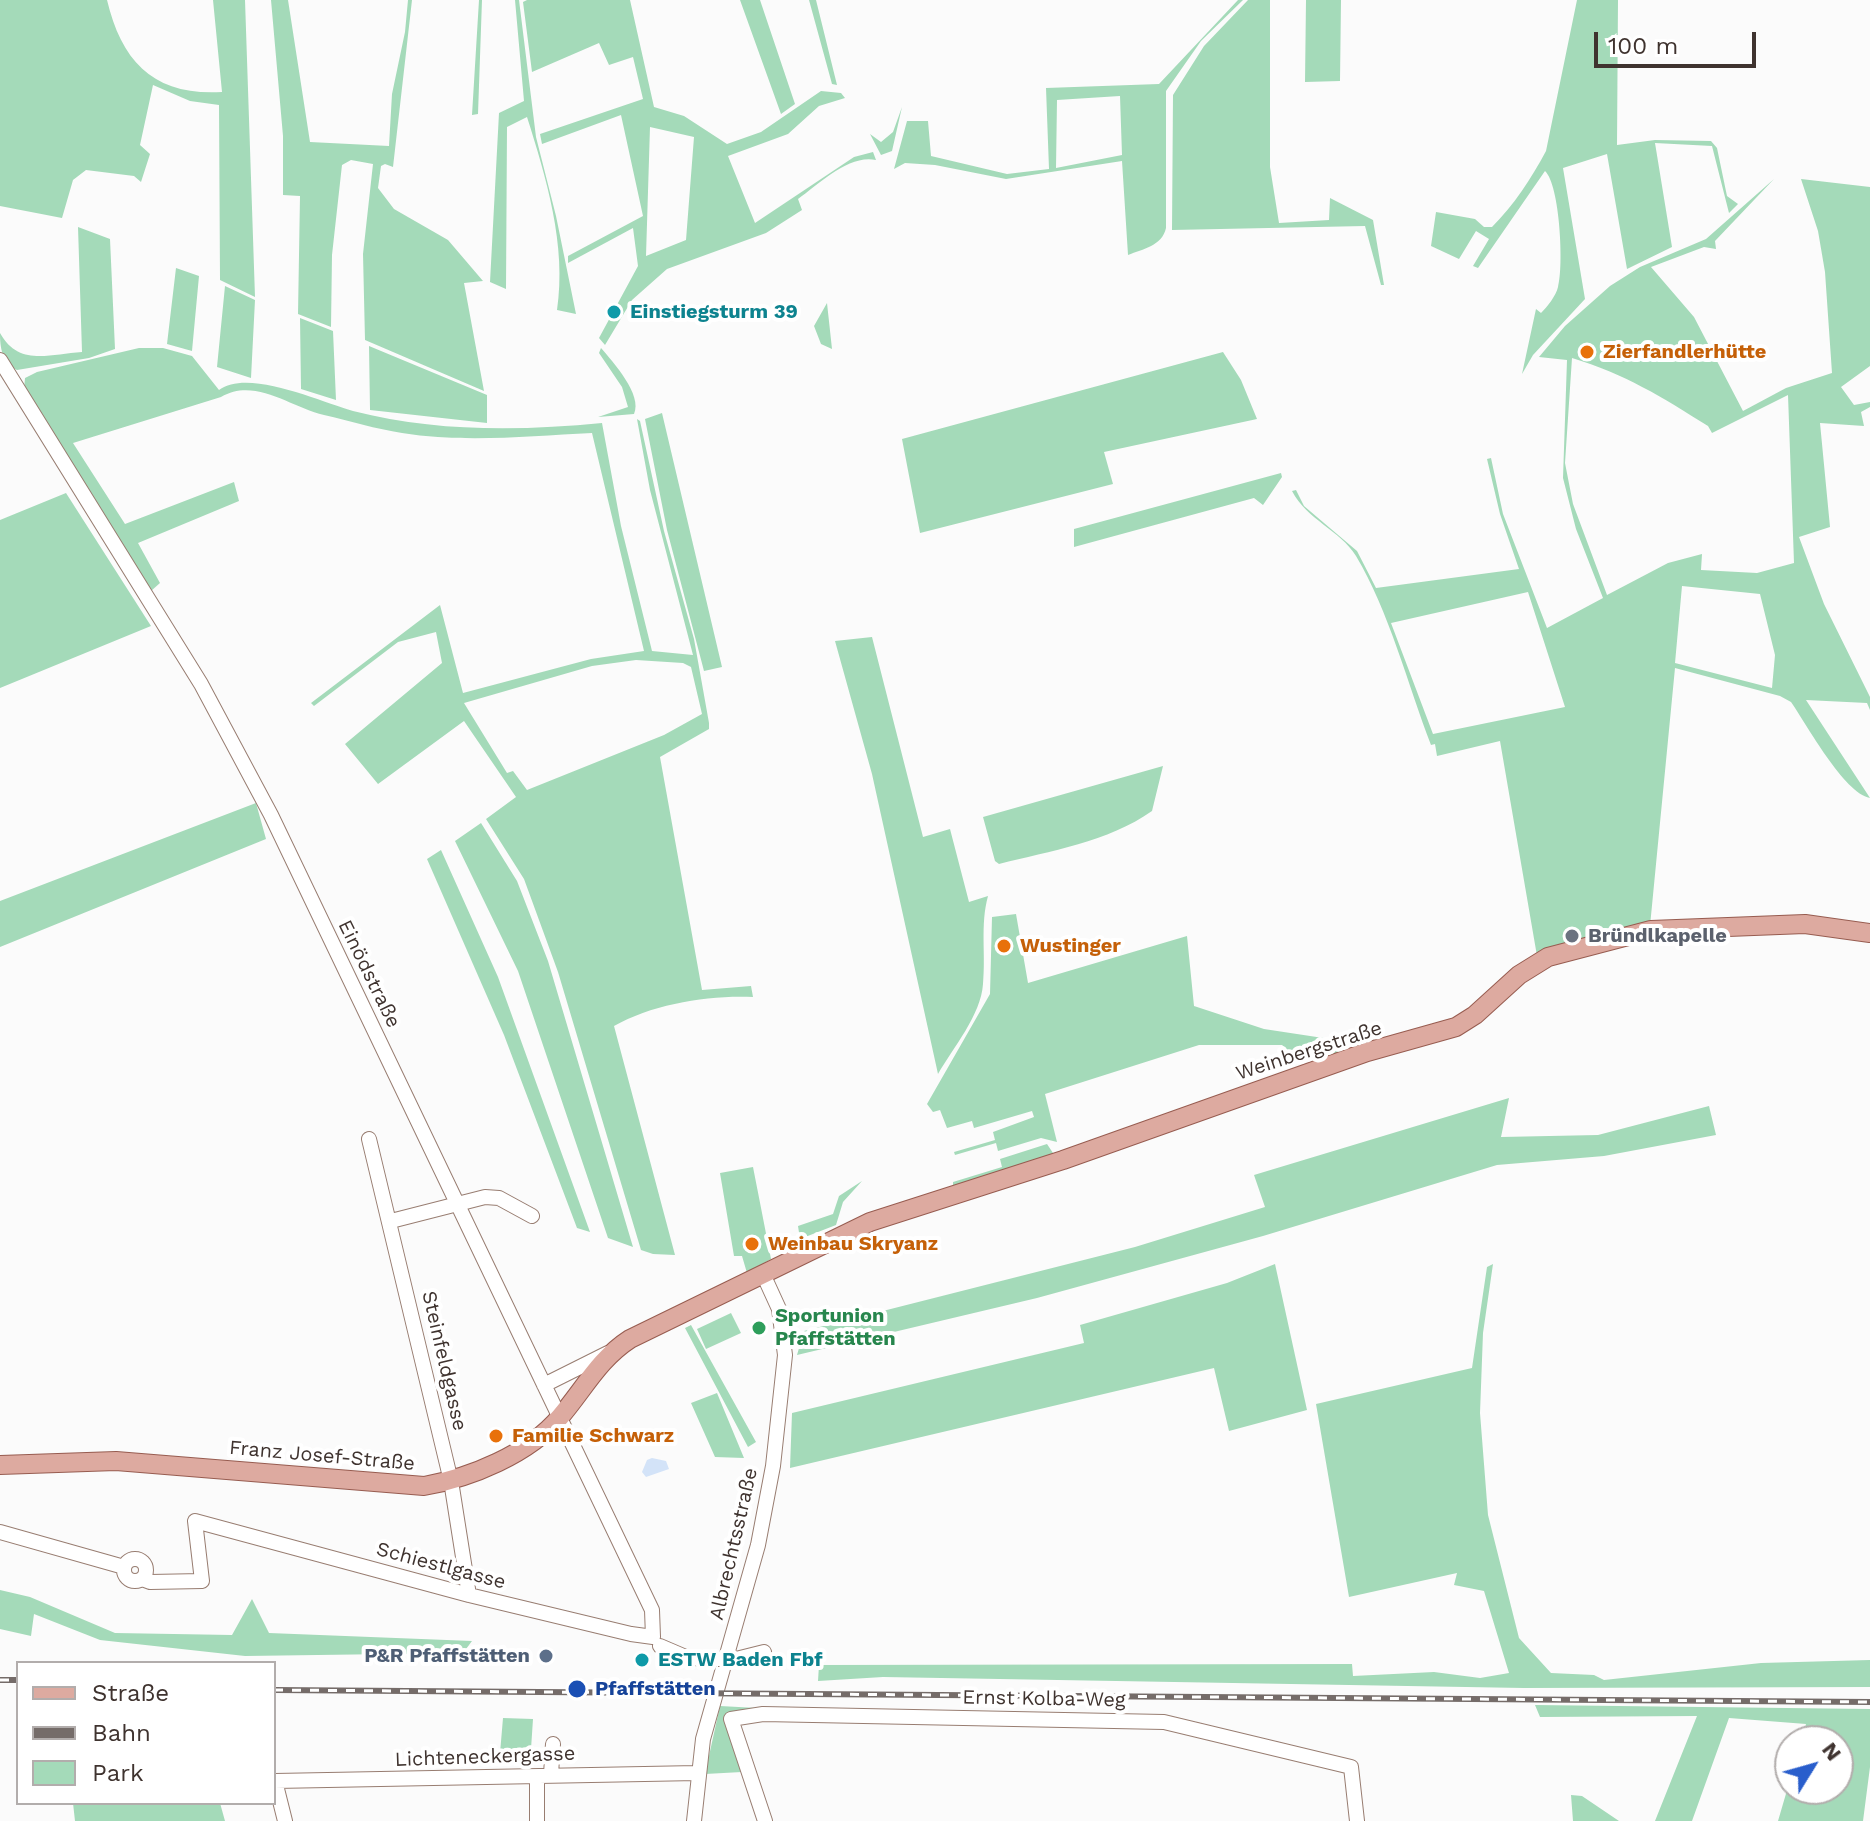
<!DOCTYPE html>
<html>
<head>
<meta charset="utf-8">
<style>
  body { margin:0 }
  #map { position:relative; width:1870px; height:1821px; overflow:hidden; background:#fbfbfb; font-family:"Work Sans",sans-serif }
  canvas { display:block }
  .legend { position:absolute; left:16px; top:1661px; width:260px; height:144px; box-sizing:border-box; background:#fff; border:2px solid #b2adac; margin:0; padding:10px 14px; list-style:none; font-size:24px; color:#3f332f }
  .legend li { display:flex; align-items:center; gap:16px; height:40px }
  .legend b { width:40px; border:2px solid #b2adac }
  .north { position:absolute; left:1774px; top:1725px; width:80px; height:80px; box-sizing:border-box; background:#fff; border:2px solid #b2adac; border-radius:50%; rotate:53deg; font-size:22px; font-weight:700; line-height:32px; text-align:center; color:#3f332f }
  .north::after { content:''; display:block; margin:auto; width:28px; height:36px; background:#295ecc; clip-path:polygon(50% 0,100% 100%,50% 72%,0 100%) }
  .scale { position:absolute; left:1594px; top:32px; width:162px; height:36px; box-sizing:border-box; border:4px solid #3f332f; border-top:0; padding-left:10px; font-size:24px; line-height:28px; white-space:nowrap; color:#3f332f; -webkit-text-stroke:6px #fff; paint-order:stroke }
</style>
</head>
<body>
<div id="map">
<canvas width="1870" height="1821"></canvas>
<ul class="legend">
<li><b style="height:10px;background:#ddaaa0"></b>Straße</li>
<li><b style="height:10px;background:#756c69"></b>Bahn</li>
<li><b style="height:22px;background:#a4dab9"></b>Park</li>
</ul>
<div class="north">N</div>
<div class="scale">100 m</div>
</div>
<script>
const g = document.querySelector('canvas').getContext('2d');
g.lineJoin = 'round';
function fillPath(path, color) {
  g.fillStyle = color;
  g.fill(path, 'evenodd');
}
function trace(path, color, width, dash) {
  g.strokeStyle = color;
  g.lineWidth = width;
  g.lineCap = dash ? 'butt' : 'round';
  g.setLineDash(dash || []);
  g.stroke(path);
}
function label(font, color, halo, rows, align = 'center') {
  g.font = font + ' "Work Sans",sans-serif';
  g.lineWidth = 8;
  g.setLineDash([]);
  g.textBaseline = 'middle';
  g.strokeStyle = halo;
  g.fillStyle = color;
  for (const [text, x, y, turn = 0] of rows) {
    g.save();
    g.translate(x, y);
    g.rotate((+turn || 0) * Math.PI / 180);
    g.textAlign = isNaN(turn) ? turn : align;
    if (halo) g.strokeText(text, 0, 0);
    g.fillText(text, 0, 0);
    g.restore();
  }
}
const green = new Path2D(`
  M0,0H107C122,63 155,96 222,92L213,0H245L255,297L220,280L219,105L190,101L153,85L140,145L150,154L141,182L134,176L86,170L73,180L62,218L0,206Z
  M271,0H288L310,142L389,146L392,94L405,32L408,0H412L393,167L385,164L381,166L378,188L394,209L448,240L483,281L464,283L484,391L365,340L363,254L373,164L351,160L342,165L332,255L331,327L298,314L300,196L283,195V136Z
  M479,0H482L478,114L472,115Z
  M515,0H519L536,137L556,216L576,314L557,310C567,246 546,177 527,117L507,127L506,289L490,282L499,113L524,101Z
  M527,0H630L654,107L684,116L727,144L761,132L821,91L841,93L845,98L819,106L788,134L728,156L755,223L854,157L873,152L876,160C849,154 819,184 798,199L802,210L766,233L667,269L632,300L605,345L599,338L638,266L633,228L568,263V256L643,216L621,115L542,144L540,134L643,99L633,57L609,65L599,43L532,72L523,2ZM650,127L694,137L686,240L646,256Z
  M740,0H760L795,104L781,114Z
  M809,0H816L837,85L832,84Z
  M1238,0H1243L1201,41L1166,91V228C1162,246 1143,249 1128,255L1122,161L1006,179L935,165L905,163L894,169L907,121H928L931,156L1007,174L1049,169L1046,88L1159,84ZM1120,96L1122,155L1056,168L1057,100Z
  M1248,0H1270V167L1279,223L1329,220L1330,198L1373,220L1384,285H1381L1365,226L1172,230L1173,95L1204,46Z
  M1306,0H1341L1340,81L1305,82Z
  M1577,0H1618L1617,145L1655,140L1711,141L1717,148L1727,196L1738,204L1729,213L1712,146L1655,143L1672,247L1627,269L1607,154L1563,168L1585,299L1533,355L1522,374L1536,309L1541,313C1547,307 1556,296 1558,287C1564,267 1560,185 1545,171L1478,268L1473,266L1489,239L1476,231L1459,259L1431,246L1436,212L1475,219L1484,227H1492C1514,205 1531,179 1546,151Z
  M902,107L892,151L881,155L870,134L881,142L893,132Z
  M1774,179L1715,241L1716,249L1704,247L1651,267L1694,317L1743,411L1786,388L1832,373L1825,272L1818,231L1801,179L1870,187V366L1841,387L1854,405L1870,402V407L1861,412L1864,426L1820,423L1830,527L1799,537L1824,604L1870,697V710L1867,703L1806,700L1870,798C1844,793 1807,725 1791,702L1780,696L1675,668L1650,926L1537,956L1500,741L1437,756L1435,744L1431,745C1408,685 1389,611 1356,556C1340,530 1307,520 1292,491L1296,490L1304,506L1357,551L1376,588L1519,569L1500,514L1487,459L1491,458L1503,514L1547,628L1603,598L1576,529L1563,478L1567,360L1539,357L1565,326L1610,286L1640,267L1706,239ZM1572,358C1627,375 1660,396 1708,426L1712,433L1788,395L1794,563L1757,573L1701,570L1702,554L1668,563L1607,595L1573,504L1565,463ZM1682,586L1760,594L1775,655L1772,688L1675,663ZM1528,592L1565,707L1433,734L1391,623Z
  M78,227L110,239L115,349L89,358L17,370C2,362 0,348 0,333C19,367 49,354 82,352Z
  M176,268L199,276L192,351L167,344Z
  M225,286L255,300L251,378L217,367Z
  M827,303L832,349L821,344L814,326Z
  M300,318L333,331L336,400L301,389Z
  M369,346L487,395V423L370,410Z
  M139,348H163L192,356L219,390C248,368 321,402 353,411C434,432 520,431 602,423L621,526L652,651L693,655L650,490L637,419L640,421L664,531L694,639L709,723V729L660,757L702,990L751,986L753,997C708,995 653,1004 614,1026L675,1255L653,1254L641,1250L558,972L524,879L486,819L516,797L464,721L378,784L345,744L442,663L436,632L398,642L314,706L311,703L440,605L463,693L591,659L644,651L592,433C530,436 463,443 402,433C376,429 350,421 324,415C290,407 255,377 221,397L73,443L125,524L234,482L239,501L138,543L160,583L151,591L24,389L25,378L37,372ZM636,660L683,663L691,667L702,714L664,735L527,790L513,771L507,773L464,703L592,666Z
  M601,348C613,362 643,395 634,414L598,417L628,407L622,387L599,353Z
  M1223,352L1241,380L1257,419L1104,452L1113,484L920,533L902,439Z
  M662,413L722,667L704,671L667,530L645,419Z
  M1281,473L1282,477L1263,505L1254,498L1074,547V529Z
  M66,493L151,626L0,688V520Z
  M872,637L923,837L950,829L969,902L988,896C980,925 986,954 983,984C981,1015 953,1048 938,1074L872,774L835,641Z
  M1163,766L1152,811C1108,842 1050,851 999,864L995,861L983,817Z
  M256,803L266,839L0,947V901Z
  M481,823L517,881L548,961L633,1247L608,1238L518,971L455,841Z
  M441,850L498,977L590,1232L577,1228L504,1035L427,859Z
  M1016,914L1028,983L1187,936L1194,1006L1264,1029L1343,1041L1354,1053L1325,1061L1321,1054L1297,1058L1282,1045H1199L1045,1094L1057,1142L1041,1138L998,1151L996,1143L955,1155L954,1152L995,1140L993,1132L1034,1117L1032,1111L974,1128L972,1121L947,1128L940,1110L933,1112L927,1104L990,994L992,917Z
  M1509,1098L1501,1137L1598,1135L1709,1106L1716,1135L1604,1156L1497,1165L1263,1236L1037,1298L797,1355L804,1331L1135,1247L1265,1207L1254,1175Z
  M1047,1144L1055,1156L957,1188L953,1186V1182L1002,1167L1000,1159Z
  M753,1167L771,1259L747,1273L742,1256H734L720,1173Z
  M862,1181L843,1202L836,1225L800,1239L798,1226L833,1214L839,1196Z
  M1275,1264L1307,1410L1229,1431L1214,1368L790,1468L792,1413L1084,1343L1080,1325L1227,1283Z
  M1493,1264L1483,1333L1480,1413L1488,1515L1519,1638L1551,1673L1594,1675L1604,1680L1761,1663L1870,1660V1687L1524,1688L883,1677L818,1681L819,1665L1352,1664L1353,1676L1434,1672L1480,1678L1509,1673L1484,1591L1454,1585L1457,1573L1349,1597L1316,1404L1472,1368L1487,1267Z
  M731,1313L741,1333L706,1349L697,1329Z
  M691,1325L756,1442L748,1447L685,1328Z
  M717,1393L744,1458L715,1457L691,1403Z
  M0,1590L30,1597L115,1633L232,1635L252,1599L269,1633L472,1641L463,1653L245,1656L100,1640L34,1614L31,1636L0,1629Z
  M1535,1705L1870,1709V1767L1863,1821H1778L1790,1780V1789H1838V1741H1801L1806,1724L1729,1718L1692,1821H1655L1697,1716L1540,1717Z
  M720,1706L757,1708L725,1715L742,1772L705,1774Z
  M503,1718L533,1719L530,1764L499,1765Z
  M1571,1795L1582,1796L1619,1821H1573Z
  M73,1803H220L225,1821H75Z`);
const water = new Path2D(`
  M652,1458L666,1461L669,1469L646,1477L642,1472L647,1460Z`);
const minor = new Path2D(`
  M0,360L201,684L271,815L652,1610L653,1637L631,1634L469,1595L195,1521L202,1581L150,1582L142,1579
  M369,1139L451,1481L469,1595
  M391,1221L485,1197L499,1198L532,1216
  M544,1385L608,1353
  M0,1532L124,1567
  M124 1570a11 11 0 1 1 22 0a11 11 0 1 1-22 0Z
  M660,1646L688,1658L718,1659
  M736,1659L764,1652
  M551,1774L553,1744
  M285,1821L275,1781L697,1773
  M537,1821V1778
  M694,1821L703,1739L758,1545L773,1466L785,1355L779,1309L763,1274
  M765,1821L731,1719L763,1714L1164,1722L1351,1767L1357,1821`);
const major = new Path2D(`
  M0,1465L116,1461L424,1486C470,1478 529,1454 560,1417C584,1389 599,1359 630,1339L870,1222L1063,1160L1367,1052L1456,1027L1475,1015L1519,975L1548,957L1651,930L1805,924L1870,933`);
const rail = new Path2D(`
  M0,1680H18
  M274,1690L1870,1702`);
const minorBridge = new Path2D(`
  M718,1659H736`);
const markers = [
  [614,312,8,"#0f9aa8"],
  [1587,352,8,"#e8710a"],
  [1572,936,8,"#6b7280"],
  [1004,946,8,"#e8710a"],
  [752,1244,8,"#e8710a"],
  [759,1328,8,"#2e9e5b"],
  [496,1436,8,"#e8710a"],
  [546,1656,8,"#5c6f8a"],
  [642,1660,8,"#0f9aa8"],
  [577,1689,10,"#1a4fb4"]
];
const cultureNames = [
  ["Einstiegsturm 39",630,312],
  ["ESTW Baden Fbf",658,1660]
];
const foodNames = [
  ["Zierfandlerhütte",1603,352],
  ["Wustinger",1020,946],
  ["Weinbau Skryanz",768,1244],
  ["Familie Schwarz",512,1436]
];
const worshipNames = [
  ["Bründlkapelle",1588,936]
];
const streetNames = [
  ["Einödstraße",369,974,64],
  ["Weinbergstraße",1309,1051,-18],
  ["Steinfeldgasse",444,1361,77],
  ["Franz Josef-Straße",322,1456,5],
  ["Albrechtsstraße",734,1544,-77],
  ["Schiestlgasse",441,1566,15],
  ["Ernst Kolba-Weg",1044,1699,1],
  ["Lichteneckergasse",485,1757,-2]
];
const leisureNames = [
  ["Sportunion",775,1316],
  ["Pfaffstätten",775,1339]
];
const serviceNames = [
  ["P&R Pfaffstätten",530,1656]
];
const transitNames = [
  ["Pfaffstätten",595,1689]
];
fillPath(green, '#a4dab9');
fillPath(water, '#d3e3f8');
trace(minor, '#987d71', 16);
trace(major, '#975c50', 20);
trace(minor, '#fff', 14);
trace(major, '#ddaaa0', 18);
trace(rail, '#756c69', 6);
trace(rail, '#fff', 3, [9]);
trace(minorBridge, '#987d71', 16, []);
trace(minorBridge, '#fff', 14);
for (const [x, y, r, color] of markers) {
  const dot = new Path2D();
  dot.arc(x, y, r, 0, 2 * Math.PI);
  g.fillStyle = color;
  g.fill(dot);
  trace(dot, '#fff', 3);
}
label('bold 20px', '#0d838f', '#fff', cultureNames, 'left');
label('bold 20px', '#c56008', '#fff', foodNames, 'left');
label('bold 20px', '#5b616d', '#fff', worshipNames, 'left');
label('20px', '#3f332f', '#fff', streetNames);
label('bold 20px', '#27864d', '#fff', leisureNames, 'left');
label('bold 20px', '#4e5e75', '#fff', serviceNames, 'right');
label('bold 20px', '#164399', '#fff', transitNames, 'left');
</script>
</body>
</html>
